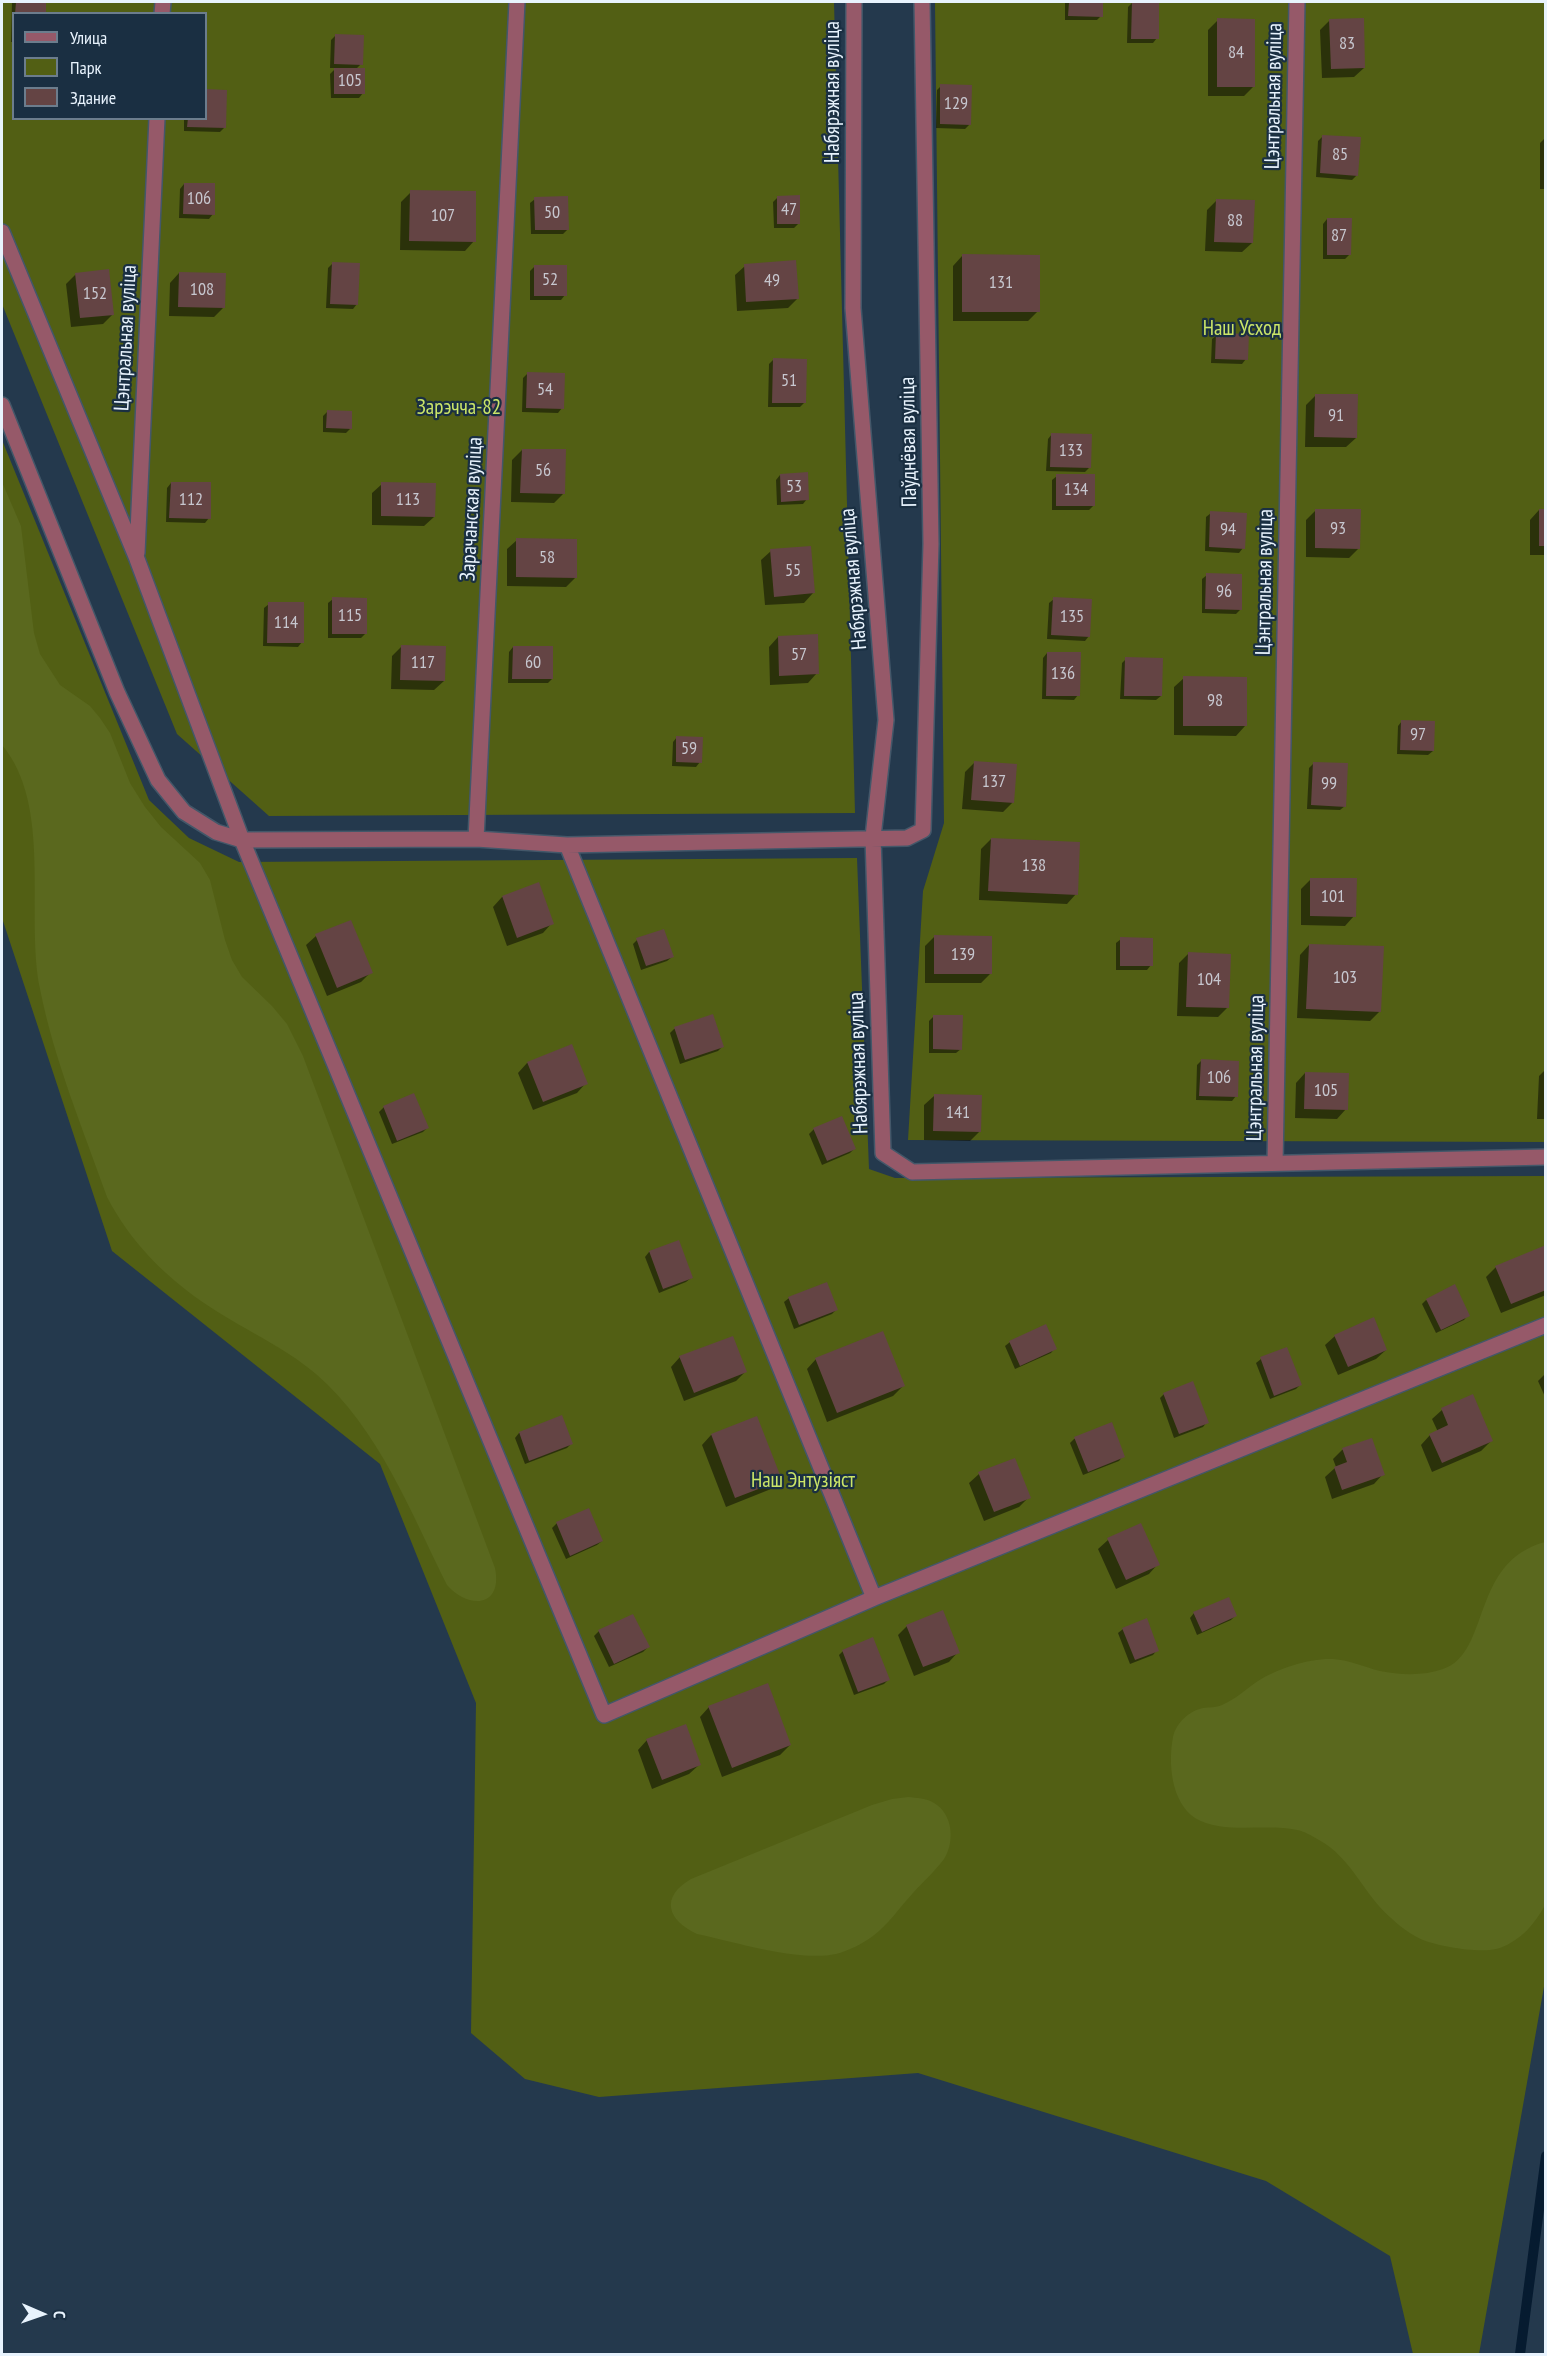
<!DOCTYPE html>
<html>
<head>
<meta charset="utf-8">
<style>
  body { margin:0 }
  #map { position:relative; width:1547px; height:2356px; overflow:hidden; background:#24394d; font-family:"PT Sans Narrow",sans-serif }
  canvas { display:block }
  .frame { position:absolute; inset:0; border:3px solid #e8f3fd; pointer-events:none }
  .legend { position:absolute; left:12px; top:12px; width:195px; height:108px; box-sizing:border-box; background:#1a2f42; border:2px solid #6c7d8d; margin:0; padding:8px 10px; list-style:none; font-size:18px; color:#e8f3fd }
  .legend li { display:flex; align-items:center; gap:12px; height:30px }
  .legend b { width:30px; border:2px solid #6c7d8d }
  .north { position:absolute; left:12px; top:2284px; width:60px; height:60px; -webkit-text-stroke:4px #1a2f42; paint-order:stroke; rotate:92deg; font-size:16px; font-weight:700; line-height:24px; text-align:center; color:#e8f3fd }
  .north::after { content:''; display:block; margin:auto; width:21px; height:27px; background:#e8f3fd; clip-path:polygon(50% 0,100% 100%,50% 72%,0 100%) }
</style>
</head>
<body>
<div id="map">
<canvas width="1547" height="2356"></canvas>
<div class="frame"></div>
<ul class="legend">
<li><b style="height:8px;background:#965969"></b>Улица</li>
<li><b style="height:16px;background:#525f14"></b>Парк</li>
<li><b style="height:16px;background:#644444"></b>Здание</li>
</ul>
<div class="north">С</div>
</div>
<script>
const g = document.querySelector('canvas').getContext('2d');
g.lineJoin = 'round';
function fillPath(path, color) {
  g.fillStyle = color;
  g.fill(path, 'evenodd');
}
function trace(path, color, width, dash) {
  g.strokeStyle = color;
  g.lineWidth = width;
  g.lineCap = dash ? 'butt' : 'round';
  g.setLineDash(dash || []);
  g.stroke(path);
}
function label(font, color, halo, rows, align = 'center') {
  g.font = font + ' "PT Sans Narrow",sans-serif';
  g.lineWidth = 4.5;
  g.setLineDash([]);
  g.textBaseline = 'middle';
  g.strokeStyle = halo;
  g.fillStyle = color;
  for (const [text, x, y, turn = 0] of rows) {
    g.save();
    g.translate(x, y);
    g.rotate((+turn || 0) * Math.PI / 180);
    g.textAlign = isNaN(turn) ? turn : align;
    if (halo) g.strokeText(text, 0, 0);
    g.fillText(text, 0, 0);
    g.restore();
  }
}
const green = new Path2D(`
  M2,2H834L855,813L269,816L177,734L2,304ZM14,14H206V118H14Z
  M935,2H1545V1142L908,1140L923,891L944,823Z
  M2,440L149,800L189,838L239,862L857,858L869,1169L895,1178L1545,1176V1981L1479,2354H1413L1390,2256L1266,2181L918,2073L599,2097L525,2079L471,2033L476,1703L380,1464L112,1251L2,918Z`);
const forest = new Path2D(`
  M2,482L21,526L34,633L40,654L60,685L90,706L100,718L110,733L130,783L145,807L161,827L200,863L210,880L225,940L232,960L242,977L272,1006L287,1024L303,1056L495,1568C503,1607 469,1610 447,1585C410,1511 379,1429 316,1374C282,1345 240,1328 204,1303C163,1275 130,1241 107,1197C83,1129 54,1060 40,989C25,914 53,806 2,745Z
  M1545,1542V1905C1535,1924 1521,1940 1500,1948C1482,1954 1441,1947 1423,1940C1413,1936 1399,1926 1391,1918C1364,1895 1351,1857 1319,1840C1312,1836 1304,1831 1297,1830C1267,1823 1222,1835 1195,1818C1171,1802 1168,1763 1173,1737C1176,1723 1189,1711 1203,1708C1210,1707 1215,1708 1222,1705C1236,1699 1246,1689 1258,1681C1278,1668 1310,1658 1333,1659C1350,1660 1364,1667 1380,1671C1400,1675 1424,1676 1443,1669C1491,1653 1470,1562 1545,1542Z
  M908,1797C917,1798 926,1798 934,1803C953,1814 955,1842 944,1859C935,1871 923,1882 913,1893C900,1907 888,1925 873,1936C862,1944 848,1951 836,1954C800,1962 734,1942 697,1934C667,1920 660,1897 691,1879L872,1805L892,1799Z`);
const shadow = new Path2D(`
  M12,2H44V14H14V42H11Z
  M1065,2H1101V16L1097,20H1065Z
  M1132,3L1157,38L1153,43H1127L1128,7Z
  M1218,20L1253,87L1244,96H1208V30Z
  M1330,20L1364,68L1354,77L1322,78L1320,30Z
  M336,35L361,64L356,69L363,93L359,98H331L330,74L336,68H330L331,40Z
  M941,86L970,124L965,129L936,128L937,90Z
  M206,90L225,91L224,128L220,132L184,131V118H206Z
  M1323,136L1357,175L1352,180L1316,177L1318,141Z
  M1546,137V189H1540V143Z
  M184,184L213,214L209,219L179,218L180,189Z
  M411,192L474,241L465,251L400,250L401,202Z
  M778,197L799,223L794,228H774L773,202Z
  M535,199L568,229L563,234H531L530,203Z
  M1217,200L1252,243L1242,252L1205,251L1207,210Z
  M1327,219L1350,254L1345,259H1323V224Z
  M1546,226V261H1545L1544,228Z
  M962,256L1038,311L1028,321H953V266Z
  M332,264L357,304L353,309L326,308L328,268Z
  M535,266L565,295L561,300H530V271Z
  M745,266L798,298L788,308L737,311L735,275Z
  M179,273L223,308L214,317L169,316L170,283Z
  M76,274L113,314L103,324L71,327L66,284Z
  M1217,335L1246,359L1242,364L1211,363L1212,339Z
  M773,360L804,403L800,407H768L769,364Z
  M528,373L562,408L558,413L522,412L523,378Z
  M1316,395L1356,438L1346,447H1305L1306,405Z
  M1546,405V450H1545V406Z
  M328,411L350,429L346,433L323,432V416Z
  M1052,434L1089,468L1085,472L1046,471L1048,439Z
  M522,450L563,494L554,503L511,502L512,460Z
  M780,475L807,499L803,504L777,505L776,480Z
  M1057,476L1094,505L1089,510H1052V480Z
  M171,483L209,518L205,523L166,522L167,488Z
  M382,484L434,517L424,526L372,525V493Z
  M1316,510L1359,548L1349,558L1306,557V520Z
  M1539,510H1546V555H1530V520Z
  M1211,513L1243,548L1239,553L1205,551L1206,517Z
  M517,540L576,577L566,587L507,586V549Z
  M771,551L813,593L804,603L765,605L761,560Z
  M1207,575L1240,610L1236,614L1202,613V579Z
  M333,599L366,633L361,638H328V603Z
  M1054,599L1089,636L1085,641L1047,639L1049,603Z
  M269,604L302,642L298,647L263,646L264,608Z
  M778,637L817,673L808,683L770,685L769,647Z
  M402,646L444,681L434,690L391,689L392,656Z
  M513,647L552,679L548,683H508L509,652Z
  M1047,653L1078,695L1074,700L1042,699L1043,658Z
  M1126,659L1161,696L1156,700L1120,699L1122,663Z
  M1184,678L1245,726L1236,736L1174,735V687Z
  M1546,703V745H1544V705Z
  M1402,721L1433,751L1428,755L1397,754L1398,726Z
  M677,737L700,762L696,767L672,766L673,742Z
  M975,762L1013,802L1003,812L962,809L965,772Z
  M1313,764L1345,806L1340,810L1307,809L1309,768Z
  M991,839L1076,894L1067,904L979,900L981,849Z
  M1311,879L1354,916L1345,926L1301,925V889Z
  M538,884L552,923L543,933L507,946L493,907L502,897Z
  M316,936L371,972L361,982L327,996L306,945Z
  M935,936L990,974L981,983H925V946Z
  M1121,939L1151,965L1147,970H1116V943Z
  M637,940L672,957L667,961L641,970L633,944Z
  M1309,945L1380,1011L1370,1021L1297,1018L1300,955Z
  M1189,953L1227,1008L1218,1017L1177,1016L1179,963Z
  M712,1016L722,1047L718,1051L680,1064L670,1033L674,1029Z
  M933,1017L961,1049L956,1053H929V1021Z
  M571,1045L586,1083L577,1093L533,1110L518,1073L527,1063Z
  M1201,1061L1236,1096L1232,1101L1196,1100L1197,1065Z
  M1546,1069V1119H1537L1539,1076Z
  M1305,1073L1346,1109L1337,1119L1295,1118L1296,1083Z
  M934,1096L980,1131L970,1141L924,1140V1105Z
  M384,1107L427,1128L423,1132L392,1144L379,1112Z
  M814,1129L854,1149L850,1153L822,1165L809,1134Z
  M678,1242L691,1278L686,1282L659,1293L645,1257L649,1252Z
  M1546,1246V1295L1501,1313L1486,1277L1496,1267Z
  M789,1298L836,1310L832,1314L794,1329L784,1302Z
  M1426,1300L1468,1315L1464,1320L1436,1333L1422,1304Z
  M1335,1336L1386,1350L1376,1359L1338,1375L1325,1345Z
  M1010,1342L1055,1348L1051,1353L1015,1369L1005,1346Z
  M680,1357L745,1372L736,1381L684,1401L671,1367Z
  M816,1359L903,1386L893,1396L827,1422L807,1369Z
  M1261,1359L1300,1385L1296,1389L1270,1399L1256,1363Z
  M1546,1373V1399L1538,1381Z
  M1164,1394L1207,1422L1203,1427L1174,1438L1160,1398Z
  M1442,1410L1491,1441L1481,1451L1432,1472L1421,1445L1430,1435L1438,1432L1432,1419Z
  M561,1417L571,1444L567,1448L525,1464L515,1438L519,1433Z
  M756,1418L780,1480L771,1489L726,1507L702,1445L711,1435Z
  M1111,1424L1123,1456L1119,1461L1083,1475L1070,1443L1074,1439Z
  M1371,1439L1383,1474L1374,1484L1332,1499L1325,1477L1336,1467L1333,1459L1342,1450Z
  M979,1474L1029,1497L1019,1507L984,1521L969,1483Z
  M557,1523L602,1541L597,1545L566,1559L552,1528Z
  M1108,1540L1158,1564L1149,1574L1116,1589L1098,1549Z
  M1194,1613L1235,1616L1231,1620L1197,1635L1190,1618Z
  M907,1626L958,1652L949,1662L914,1676L898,1635Z
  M1123,1629L1157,1650L1153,1655L1130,1664L1118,1633Z
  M599,1631L648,1647L643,1652L609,1667L594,1636Z
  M843,1651L888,1680L884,1684L854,1695L839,1655Z
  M709,1707L790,1745L780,1755L722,1777L700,1717Z
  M647,1740L699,1765L689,1774L652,1789L638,1750Z`);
const stream = new Path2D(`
  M1520,2354L1546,2156`);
const building = new Path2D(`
  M16,2H46V14H15Z
  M1069,2H1103V17L1068,16Z
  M1132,2H1159V39H1131Z
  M1217,18L1255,19V87H1217Z
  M1364,18L1365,68L1331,69L1329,19Z
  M335,34L364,35L363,65L334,64Z
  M334,68H365V94H334Z
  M940,84L972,85L971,125L940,124Z
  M206,89L227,90L226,128L187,127L188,118H206Z
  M1322,135L1361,137L1358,176L1320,173Z
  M184,183H215V215L183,214Z
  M410,190L476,191V242L409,241Z
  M800,195V224H777V196Z
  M568,196L569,230H535L534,197Z
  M1216,199L1255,200L1253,243L1214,242Z
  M1327,218H1352L1351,255H1327Z
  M962,254L1040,255V312H962Z
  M796,260L799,299L746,302L744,264Z
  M332,262L360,263L358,305L330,304Z
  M534,265H567V296H534Z
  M109,269L114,315L80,318L75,273Z
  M179,272L226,273L225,308L178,307Z
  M1216,333L1249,334L1248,360L1215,359Z
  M773,358L807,359L806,403H772Z
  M527,372L565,373L564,409L526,408Z
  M1315,394H1358L1357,438L1314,437Z
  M327,410L352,411V429L326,428Z
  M1051,433L1092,434L1091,468L1050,467Z
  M522,449H566L565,494L520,493Z
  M808,472L809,500L781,502L780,474Z
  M1056,474H1095V506H1056Z
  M171,482H211V519L169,518Z
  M381,482L436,483L435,517L381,516Z
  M1315,509H1361L1360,549L1315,548Z
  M1539,509H1546V546H1539Z
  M1210,511L1247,513L1245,549L1209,547Z
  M516,538L577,539V578L516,577Z
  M811,546L815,593L774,597L770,549Z
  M1206,573L1242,574V610L1205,609Z
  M332,597L367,598V634H332Z
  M1053,597L1092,599L1090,637L1051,635Z
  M268,602H304V643H267Z
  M818,634L819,674L779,676L778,636Z
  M401,645L446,646L445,681L400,680Z
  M513,646H553V679H512Z
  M1047,652H1081L1080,696H1046Z
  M1125,657L1163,658L1162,696H1124Z
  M1183,676L1247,677V726H1183Z
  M1401,720L1435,721L1434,751L1400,750Z
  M676,736L703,737L702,763L676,762Z
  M974,761L1017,764L1014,803L971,800Z
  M1313,762L1348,763L1346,807L1311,805Z
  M991,838L1080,842L1078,895L988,891Z
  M1310,878H1357L1356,917L1310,916Z
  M539,882L554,924L517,938L502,896Z
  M351,920L373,973L337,988L315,934Z
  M664,929L674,957L646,966L636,938Z
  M934,935L992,936V974H934Z
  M1120,937L1153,938V966H1120Z
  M1309,944L1384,946L1381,1012L1306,1009Z
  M1188,952L1231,954L1229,1008L1186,1007Z
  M713,1014L724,1047L685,1060L674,1027Z
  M933,1015H963L962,1050L933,1049Z
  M572,1044L588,1084L543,1102L527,1062Z
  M1201,1059L1239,1061L1238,1097L1199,1096Z
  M1305,1072L1349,1073L1348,1110L1304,1109Z
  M414,1093L429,1128L397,1141L383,1106Z
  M934,1094L982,1095L981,1132L933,1131Z
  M842,1116L856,1149L827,1161L813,1128Z
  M679,1240L693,1278L663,1289L649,1251Z
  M1546,1245V1290L1511,1304L1495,1266Z
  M827,1282L838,1310L799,1325L788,1297Z
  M1455,1284L1470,1316L1441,1330L1426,1299Z
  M1374,1317L1387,1350L1348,1367L1334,1335Z
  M1046,1324L1057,1349L1020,1366L1009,1341Z
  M883,1331L905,1386L837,1413L815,1358Z
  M733,1336L747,1372L694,1393L679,1356Z
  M1287,1347L1302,1385L1274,1396L1260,1357Z
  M1193,1381L1209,1423L1179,1434L1163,1393Z
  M1473,1394L1493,1441L1442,1463L1429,1434L1448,1425L1441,1408Z
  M562,1415L573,1444L529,1461L519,1432Z
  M757,1416L782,1480L735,1498L711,1434Z
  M1112,1422L1125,1457L1088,1472L1074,1437Z
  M1372,1438L1385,1475L1342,1490L1334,1467L1347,1462L1342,1448Z
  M1015,1458L1031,1498L994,1512L978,1472Z
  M589,1508L603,1541L570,1556L556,1522Z
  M1141,1523L1160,1565L1126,1580L1107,1538Z
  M1229,1597L1237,1616L1202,1632L1193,1612Z
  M943,1610L960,1653L923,1667L906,1625Z
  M633,1614L650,1647L614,1664L598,1630Z
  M1147,1618L1159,1651L1135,1660L1122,1628Z
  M873,1637L890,1680L858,1692L842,1650Z
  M768,1683L791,1745L732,1768L708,1706Z
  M686,1724L701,1765L662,1780L646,1739Z`);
const minor = new Path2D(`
  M854,2L853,308L886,720L873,837L883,1153L912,1172L1546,1157
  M162,14L163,2
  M2,232L137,559L242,840L604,1715L874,1598L1546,1325
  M2,405L117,692L158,780L184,812L216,832L242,840L476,839L567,845L907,838L923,830L931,544L922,2
  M137,553L157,118
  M476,839L517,2
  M567,845L874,1598
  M1275,1163L1297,2`);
const numberNames = [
  ["83",1347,44],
  ["84",1236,53],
  ["105",350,81],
  ["129",956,104],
  ["85",1340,155],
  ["106",199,199],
  ["47",789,210],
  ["50",552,213],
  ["107",443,216],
  ["88",1235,221],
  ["87",1339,236],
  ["52",550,280],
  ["49",772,281],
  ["131",1001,283],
  ["108",202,290],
  ["152",95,294],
  ["51",789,381],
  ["54",545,390],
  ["91",1336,416],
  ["133",1071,451],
  ["56",543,471],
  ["53",794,487],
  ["134",1076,490],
  ["112",191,500],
  ["113",408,500],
  ["93",1338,529],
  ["94",1228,530],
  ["58",547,558],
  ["55",793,571],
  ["96",1224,592],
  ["115",350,616],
  ["135",1072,617],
  ["114",286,623],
  ["57",799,655],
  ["117",423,663],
  ["60",533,663],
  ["136",1063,674],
  ["98",1215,701],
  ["97",1418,735],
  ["59",689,749],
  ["137",994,782],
  ["99",1329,784],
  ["138",1034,866],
  ["101",1333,897],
  ["139",963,955],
  ["103",1345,978],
  ["104",1209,980],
  ["106",1219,1078],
  ["105",1326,1091],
  ["141",958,1113]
];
const streetNames = [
  ["Набярэжная вуліца",833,92,-90],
  ["Цэнтральная вуліца",1274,96,-89],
  ["Цэнтральная вуліца",126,338,-87],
  ["Паўднёвая вуліца",909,442,-91],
  ["Зарачанская вуліца",472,509,-87],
  ["Набярэжная вуліца",854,579,-95],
  ["Цэнтральная вуліца",1265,582,-89],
  ["Набярэжная вуліца",859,1063,-92],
  ["Цэнтральная вуліца",1256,1068,-89]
];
const parkNames = [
  ["Наш Усход",1242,329],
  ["Зарэчча-82",459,408],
  ["Наш Энтузіяст",803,1481]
];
fillPath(green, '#525f14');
fillPath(forest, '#5a681e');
fillPath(shadow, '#0007');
trace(stream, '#061b30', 10);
fillPath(building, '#644444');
trace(minor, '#435769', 18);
trace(minor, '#965969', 15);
label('18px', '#c7c7cf', null, numberNames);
label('21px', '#e8f3fd', '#1a2f42', streetNames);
label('21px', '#cbe568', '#1a2f42', parkNames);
</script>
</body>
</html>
